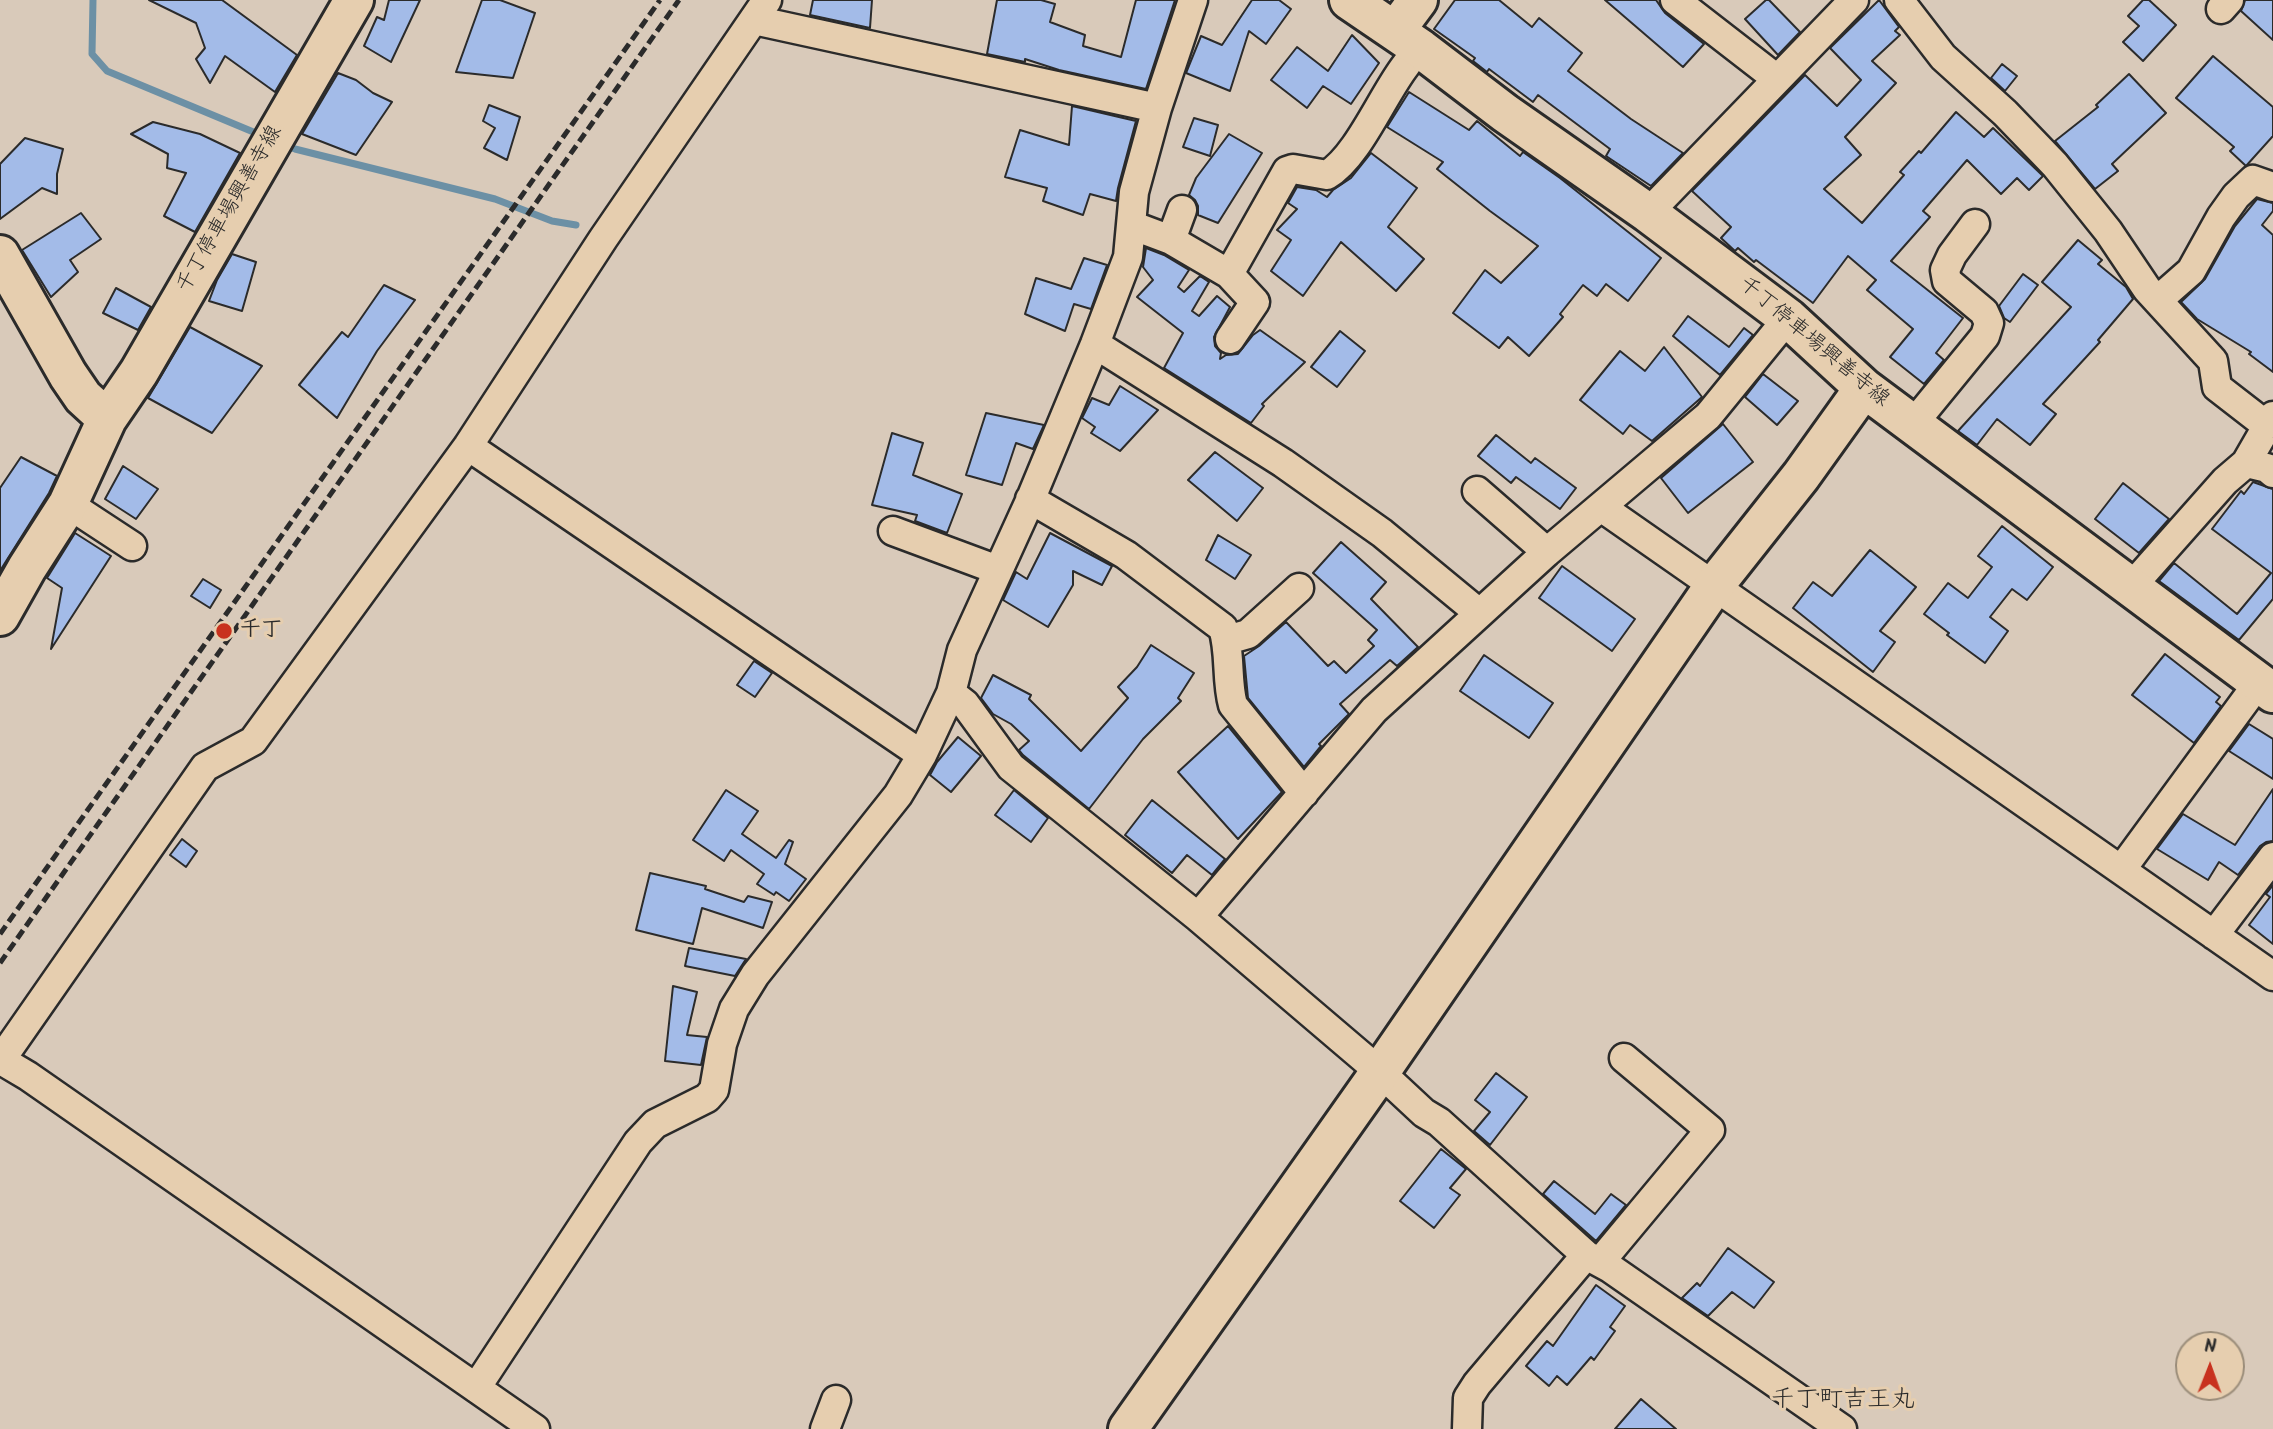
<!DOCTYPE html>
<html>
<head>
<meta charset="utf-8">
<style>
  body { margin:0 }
  #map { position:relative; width:2273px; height:1429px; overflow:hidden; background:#d9caba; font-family:Kalam,sans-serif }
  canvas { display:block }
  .north { position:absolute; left:2175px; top:1331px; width:70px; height:70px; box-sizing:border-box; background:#e6ceaf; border:2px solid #9b8d7a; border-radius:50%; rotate:1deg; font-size:19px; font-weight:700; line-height:28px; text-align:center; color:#2b2b2b }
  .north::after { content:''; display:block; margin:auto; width:24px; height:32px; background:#c8321e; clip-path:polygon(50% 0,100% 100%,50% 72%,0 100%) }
</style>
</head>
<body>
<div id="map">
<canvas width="2273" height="1429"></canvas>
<div class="north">N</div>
</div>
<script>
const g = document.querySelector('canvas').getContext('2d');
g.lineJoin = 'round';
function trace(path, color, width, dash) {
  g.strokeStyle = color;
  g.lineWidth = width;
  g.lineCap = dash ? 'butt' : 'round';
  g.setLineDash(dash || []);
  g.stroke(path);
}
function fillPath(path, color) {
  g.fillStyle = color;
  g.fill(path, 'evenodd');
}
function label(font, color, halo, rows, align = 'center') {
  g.font = font + ' Kalam,"Klee One",sans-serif';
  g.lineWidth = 6;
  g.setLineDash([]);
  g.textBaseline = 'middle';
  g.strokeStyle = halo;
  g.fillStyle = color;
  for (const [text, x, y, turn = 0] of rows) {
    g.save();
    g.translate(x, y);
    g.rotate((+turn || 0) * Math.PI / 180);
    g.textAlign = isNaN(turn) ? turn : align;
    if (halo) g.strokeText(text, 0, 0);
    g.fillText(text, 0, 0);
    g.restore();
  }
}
const stream = new Path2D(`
  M93,0L92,54L107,71L263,136
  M283,145L295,149L495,199L552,221L576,225`);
const building = new Path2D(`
  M149,0H222L297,55L275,92L225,56L210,83L196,59L205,48L196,23Z
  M389,0H420L391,62L364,46L377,17L384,20Z
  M482,0H500L535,13L513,78L456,72Z
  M813,0H872L870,28L810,15Z
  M997,0H1041L1055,4L1050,22L1085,35L1083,46L1121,57L1136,0H1175L1146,89L1059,70L1025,59V62L987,54Z
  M1252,0H1279L1291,9L1266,44L1249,31L1230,91L1186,73L1201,36L1222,45Z
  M1455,0H1499L1532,27L1539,18L1582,53L1568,71L1631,119L1683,153L1651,186L1606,156L1610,149L1538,95L1533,102L1489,69L1487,72L1473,61L1475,58L1434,29Z
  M1605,0H1656L1665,13L1704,44L1683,67Z
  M1766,0H1769L1800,32L1778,55L1745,19Z
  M1879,0L1899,27L1895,31L1900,35L1872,61L1896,83L1845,137L1861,155L1824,189L1862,223L1904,175L1900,172L1919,151L1921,153L1956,112L1984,137L1993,128L2043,176L2029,190L2017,178L2001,194L1967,160L1923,211L1930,217L1891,261L1963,318L1936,353L1944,360L1924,384L1890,357L1913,329L1867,290L1876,280L1848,256L1813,303L1756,260L1754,262L1738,248L1735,251L1721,238L1731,227L1692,191L1805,75L1837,106L1861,80L1830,48Z
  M2143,0H2149L2176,25L2143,61L2123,42L2139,26L2128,16Z
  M2245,0H2273V40L2241,11Z
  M1352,35L1379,63L1351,104L1323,86L1307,108L1271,80L1297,47L1328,71Z
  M2213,56L2273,107V136L2246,166L2230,151L2234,147L2176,98Z
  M2002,64L2017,76L2005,91L1991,78Z
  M338,73L356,80L373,93L392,102L356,155L302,134Z
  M2129,74L2166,113L2112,164L2118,171L2095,189L2055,141L2098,107L2096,105Z
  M1409,92L1469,130L1477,121L1520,156L1523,152L1560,178L1661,258L1628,301L1606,284L1597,296L1583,285L1560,314L1563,317L1529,356L1508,337L1499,348L1453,313L1485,270L1501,283L1538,246L1490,211L1437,169L1443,162L1387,127Z
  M489,105L520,117L507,160L484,148L495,128L483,121Z
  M1072,106L1136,121L1118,188L1116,201L1090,194L1083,215L1043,201L1047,188L1005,177L1020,130L1069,145Z
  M1194,118L1218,125L1210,156L1183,147Z
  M153,122L200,134L240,153L195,232L164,216L186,173L167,168L168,154L131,134Z
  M1229,134L1262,153L1218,223L1198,215V206L1195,200L1189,195L1196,178Z
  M25,138L63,149L57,174V194L42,188L0,219V164Z
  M1371,153L1417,188L1388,227L1424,259L1396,291L1341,242L1303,296L1271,271L1291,240L1277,230L1297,209L1288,203L1297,187L1316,190L1327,197L1333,190L1351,178Z
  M2257,199L2273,203V211L2262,225L2273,235V372L2249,354L2251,352L2197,319L2181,302L2205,279L2235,226Z
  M81,213L101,239L70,260L78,272L51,297L22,250Z
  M2078,240L2102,260L2098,264L2126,287L2133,299L2098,340L2100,342L2043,404L2056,414L2030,445L1997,419L1977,445L1958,431L2071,307L2042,282Z
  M1146,248L1164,255L1189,270L1178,287L1184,292L1200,276L1209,282L1192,311L1199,316L1217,296L1230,307L1214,337L1215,346L1221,353L1220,359L1226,355L1238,354L1253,335L1260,330L1305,362L1262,404L1264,406L1251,423L1164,368L1183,333L1137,297L1153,280L1143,267Z
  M232,254L256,262L242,311L209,301L217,280Z
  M1084,258L1107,265L1091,309L1074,304L1065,331L1025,314L1036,278L1071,289Z
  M2023,274L2038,285L2010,322L2004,318L1999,306Z
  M384,285L415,300L377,351L337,418L299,385L342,332L348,337Z
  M116,288L151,307L138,330L103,313Z
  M1688,316L1729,347L1744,328L1753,335L1720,375L1673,336Z
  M190,327L262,366L212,433L148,398Z
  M1340,331L1365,351L1337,387L1311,367Z
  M1664,347L1702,397L1652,441L1630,425L1623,434L1580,400L1620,351L1645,371Z
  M1763,374L1798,401L1777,425L1745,397Z
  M1120,386L1158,410L1120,451L1091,433L1095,427L1082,418L1092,398L1109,405Z
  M986,413L1044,425L1033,449L1016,443L1002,485L966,475Z
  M1723,424L1753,462L1688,513L1661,478Z
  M892,433L923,443L913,475L962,494L947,533L915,521L917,515L872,505Z
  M1496,435L1531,463L1535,458L1576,488L1560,509L1516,477L1511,483L1478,456Z
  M1215,452L1263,488L1237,521L1188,480Z
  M21,457L57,476L49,493L0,571V488Z
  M123,466L158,489L136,519L105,499Z
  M2253,482L2273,489V599L2239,640L2159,581L2174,563L2237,614L2271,573L2212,529L2241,491L2244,494Z
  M2123,483L2169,519L2139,553L2095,519Z
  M2002,526L2053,567L2027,600L2012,589L1990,617L2008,631L1985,663L1947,635L1949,633L1924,614L1948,583L1968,598L1992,567L1978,556Z
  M75,533L111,556L51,649L62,588L47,578Z
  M1050,533L1112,566L1102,585L1073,571V585L1048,627L1003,600L1016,572L1027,579Z
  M1218,535L1251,555L1235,579L1206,560Z
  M1341,542L1386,582L1371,599L1418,647L1397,666L1390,660L1340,704L1349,714L1319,744L1321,746L1304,767L1248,698L1244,656L1259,646L1286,622L1328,666L1334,661L1346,673L1374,646L1368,640L1377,630L1313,573Z
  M1870,550L1916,587L1880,631L1895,642L1873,672L1793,608L1813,582L1832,596Z
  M1562,566L1635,619L1612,651L1539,598Z
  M203,579L221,590L210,608L191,596Z
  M1151,645L1194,673L1178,698L1181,701L1143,739L1089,809L1023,755L1019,750L1029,741L1011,724L993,714L981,698L993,675L1031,695L1029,699L1081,751L1128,698L1118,687L1137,667Z
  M2165,654L2220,697L2216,702L2221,706L2194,743L2132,695Z
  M1484,655L1553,703L1529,738L1460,691Z
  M754,661L772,673L755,697L737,685Z
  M2249,724L2273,739V779L2229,751Z
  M1228,726L1282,792L1238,839L1178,772Z
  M958,737L981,756L951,792L930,775L937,762Z
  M2273,789V841L2266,842L2260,846L2238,875L2219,862L2208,880L2157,849L2183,814L2235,845Z
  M726,790L758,811L742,834L776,858L789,840L793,842L785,864L806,879L789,901L776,892L774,895L757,884L764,874L731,850L724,861L693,840Z
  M1014,790L1048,818L1031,842L995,815Z
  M1152,800L1225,859L1212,875L1187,855L1172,873L1125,835Z
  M182,839L197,851L186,867L170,855Z
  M650,873L706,886L705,889L744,902L748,896L772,902L763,928L702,908L693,944L636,930Z
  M2273,885V944L2249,925L2270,897L2266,894Z
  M689,948L746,959L735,976L685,966Z
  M673,986L697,992L687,1035L707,1037L701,1065L665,1061Z
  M1496,1073L1527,1097L1490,1145L1474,1131L1490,1112L1475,1100Z
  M1441,1149L1466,1169L1450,1188L1460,1195L1434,1228L1400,1201Z
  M1554,1181L1595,1214L1611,1194L1626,1205L1596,1241L1543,1194Z
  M1728,1248L1774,1282L1754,1308L1732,1292L1708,1316L1682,1298L1697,1283L1700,1286Z
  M1596,1285L1625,1306L1610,1327L1615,1331L1594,1360L1591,1357L1567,1385L1557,1376L1549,1386L1526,1366L1547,1341L1553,1346Z
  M1641,1399L1676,1429H1615Z`);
const street = new Path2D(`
  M1675,0L1777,79
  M1899,0L1943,57L2005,113L2055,165L2108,231L2147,289L2213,361L2217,387L2266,425
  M2221,9L2229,0
  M754,20L1157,108
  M1648,213L1854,0
  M1131,225L1171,240L1229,274L1255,302L1230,339
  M1171,240L1182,210
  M1229,274L1287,171L1293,169L1327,175C1358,157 1383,94 1406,65C1410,59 1416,54 1421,49
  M2158,300L2191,271L2221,217L2236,196L2253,180L2273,187
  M1095,344L1283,463L1382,533L1479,613
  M1913,424L1985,336L1989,323L1984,312L1947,281L1945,270L1952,255L1975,224
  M468,446L922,755
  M2246,463L2267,468L2273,473
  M1477,491L1547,552
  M1030,499L1126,555L1223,628C1231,653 1226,680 1233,705L1304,793
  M68,504L132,546
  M1601,507L2273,976
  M893,531L998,570
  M2131,587L2225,481L2246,463L2273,416
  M1227,640L1248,634L1299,588
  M951,693L965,704L1011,767L1198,917L1380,1072L1424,1113L1439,1122L1586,1255L1610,1268L1842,1429
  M2121,870L2259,682
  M1198,917L1374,710L1547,552L1708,416L1788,318
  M2214,935L2273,857
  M1,1060L28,1076L535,1429
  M0,1061L205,767L253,741L468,446L603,239L767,0
  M1600,1262L1710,1130L1624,1058
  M476,1388L638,1142L655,1124L707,1098L714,1090L722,1044L734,1009L755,975L898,795L922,755L951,693L962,650L1029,503L1095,344L1128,257L1134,192L1157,108L1193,0
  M825,1429L836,1400
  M1467,1429L1468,1398L1477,1384L1586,1255`);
const secondary = new Path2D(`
  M1349,0L1421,49L1505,113L1648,213L1788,318L1864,388L2273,693
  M1395,31L1418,0
  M0,255L68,375L83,397L107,419
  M0,616L27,568L68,504L107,419L139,372L354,0
  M1128,1429L1380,1072L1714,586L1801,476L1864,388`);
const rail = new Path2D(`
  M0,934L660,0
  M0,963L679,0`);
const markers = [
  [224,631,9,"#c8321e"]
];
const streetNames = [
  ["千丁停車場興善寺線",231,210,-60],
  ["千丁停車場興善寺線",1813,343,40]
];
const poiNames = [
  ["千丁",240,631]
];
const quarterNames = [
  ["千丁町吉王丸",1843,1402]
];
trace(stream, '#6c90a5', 7);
fillPath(building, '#a3bbe8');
trace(building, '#2b2b2b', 2);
trace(street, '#2b2b2b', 33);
trace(secondary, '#2b2b2b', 44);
trace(street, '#e6ceaf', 28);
trace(secondary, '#e6ceaf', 38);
trace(rail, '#2b2b2b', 5, [10, 5]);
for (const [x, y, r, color] of markers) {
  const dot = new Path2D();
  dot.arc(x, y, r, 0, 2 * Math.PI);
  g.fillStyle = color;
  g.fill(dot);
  trace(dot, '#e6ceaf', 2.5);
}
label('21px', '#2b2b2b', '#e6ceaf', streetNames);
label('bold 21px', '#2b2b2b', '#e6ceaf', poiNames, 'left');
label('24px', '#2b2b2b', '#e6ceaf', quarterNames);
</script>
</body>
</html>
